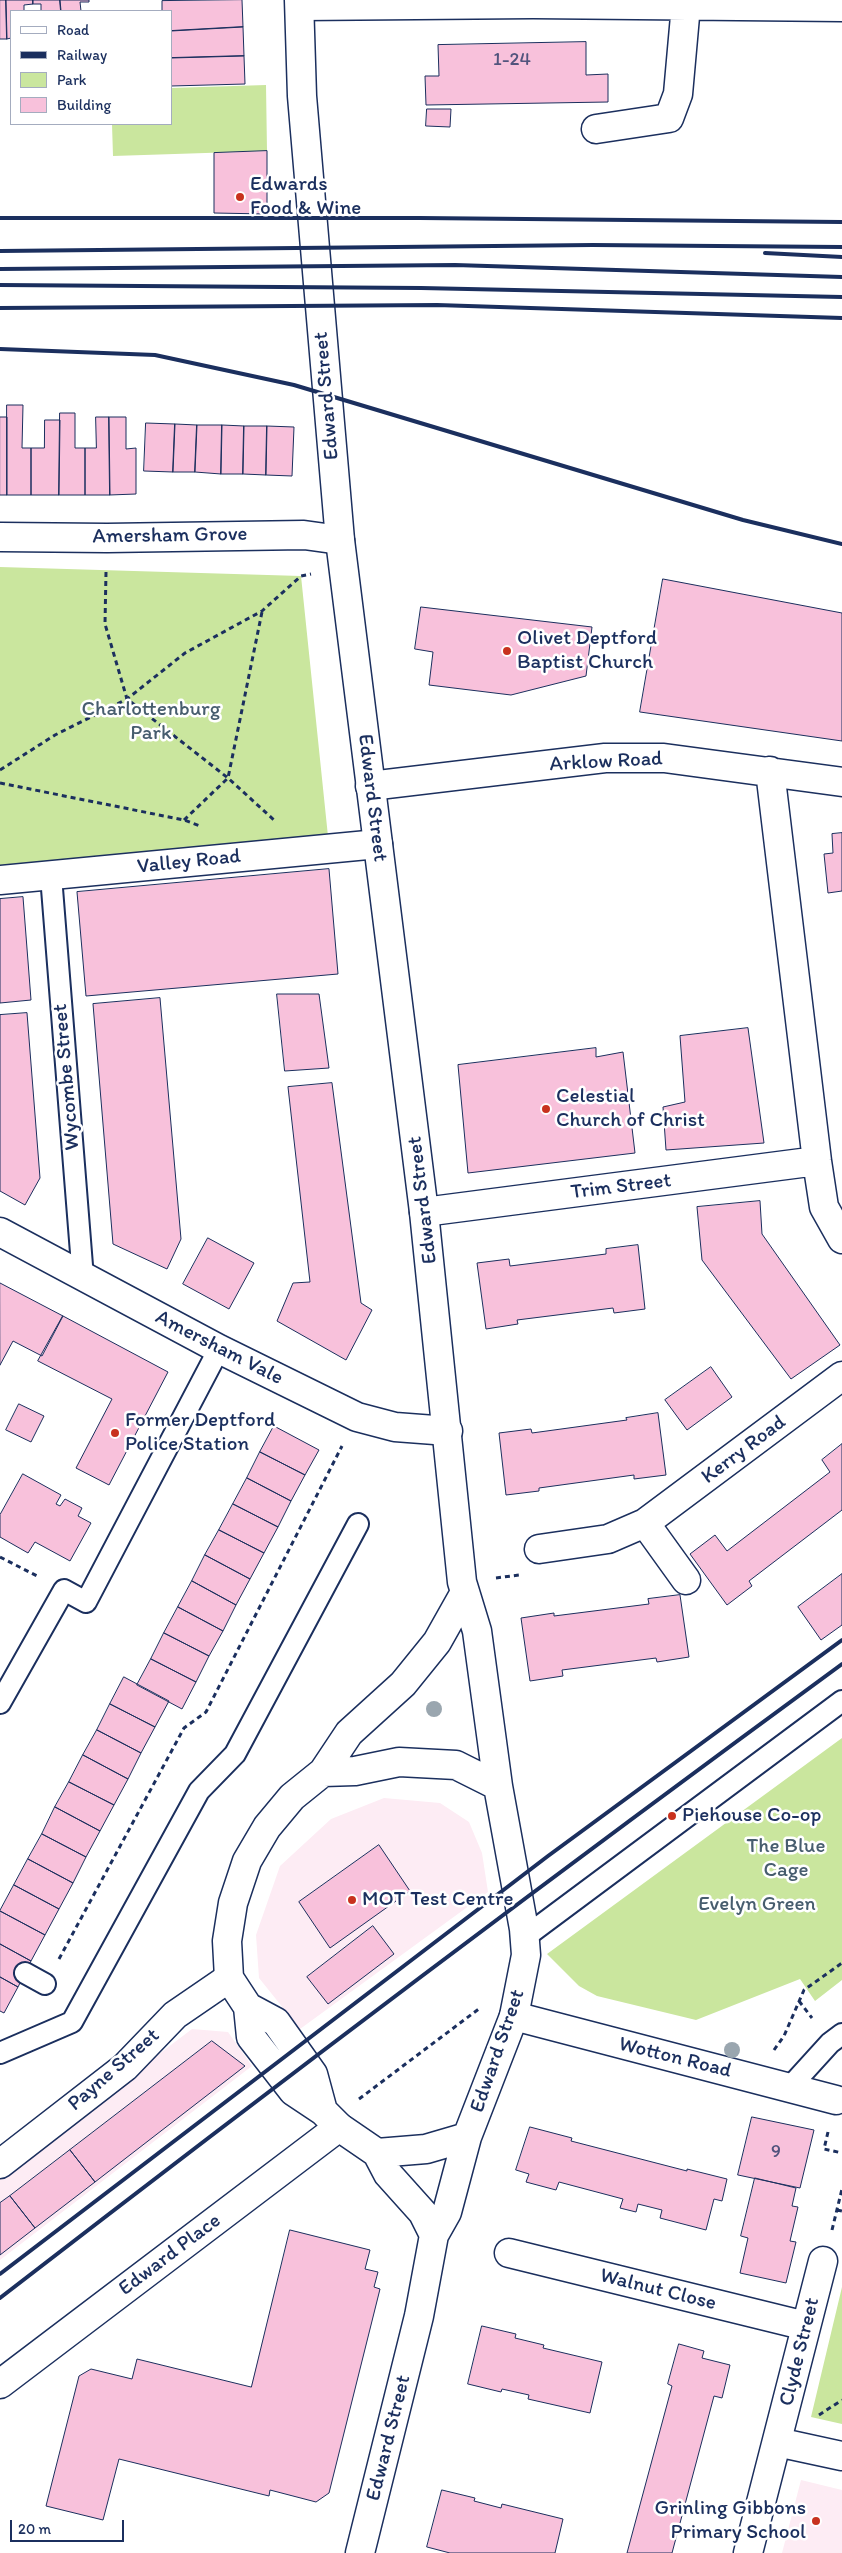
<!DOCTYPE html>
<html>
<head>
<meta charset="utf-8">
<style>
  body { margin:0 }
  #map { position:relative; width:842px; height:2553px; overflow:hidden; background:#fff; font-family:Itim,sans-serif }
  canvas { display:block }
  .legend { position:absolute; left:10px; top:10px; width:162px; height:115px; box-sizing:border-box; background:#fff; border:1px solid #a4acbf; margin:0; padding:6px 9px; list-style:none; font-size:15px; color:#1b2f5e }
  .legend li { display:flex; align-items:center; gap:10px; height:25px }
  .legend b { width:25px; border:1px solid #a4acbf }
  .scale { position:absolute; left:10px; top:2520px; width:114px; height:22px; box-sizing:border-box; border:2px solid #1b2f5e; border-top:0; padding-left:6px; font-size:15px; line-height:18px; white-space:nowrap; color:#1b2f5e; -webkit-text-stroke:4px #fff; paint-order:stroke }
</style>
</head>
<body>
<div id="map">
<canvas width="842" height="2553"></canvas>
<ul class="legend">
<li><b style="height:6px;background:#fff"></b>Road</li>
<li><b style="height:6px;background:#1b2f5e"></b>Railway</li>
<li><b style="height:14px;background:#cae69e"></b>Park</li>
<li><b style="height:14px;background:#f8c1db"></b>Building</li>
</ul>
<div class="scale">20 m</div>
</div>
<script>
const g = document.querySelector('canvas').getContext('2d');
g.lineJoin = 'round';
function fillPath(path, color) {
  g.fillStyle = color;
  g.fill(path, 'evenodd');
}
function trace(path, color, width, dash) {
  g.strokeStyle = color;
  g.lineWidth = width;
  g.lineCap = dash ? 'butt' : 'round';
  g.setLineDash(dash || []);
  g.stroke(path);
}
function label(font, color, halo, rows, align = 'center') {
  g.font = font + ' Itim,sans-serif';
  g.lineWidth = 5;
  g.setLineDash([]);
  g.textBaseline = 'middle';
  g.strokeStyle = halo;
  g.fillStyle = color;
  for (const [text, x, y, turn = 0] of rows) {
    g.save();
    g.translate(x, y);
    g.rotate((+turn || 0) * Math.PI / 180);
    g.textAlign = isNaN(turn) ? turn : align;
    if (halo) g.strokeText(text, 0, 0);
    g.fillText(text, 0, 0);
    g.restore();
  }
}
const built = new Path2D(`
  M384,1798L440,1803L469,1822L482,1853L488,1892L300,2029L259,1978L256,1935L280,1866L331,1819Z
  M192,2029L228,2032L252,2066L0,2260V2175Z
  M801,2480L842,2490V2553H782Z`);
const green = new Path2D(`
  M266,85L267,151L113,156L112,124H171V88Z
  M0,567L301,576L329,846L0,886Z
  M842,1738V1980L815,2001L800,1979L696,2020L597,1996L579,1986L547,1954Z
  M842,2287V2424L811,2417Z`);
const building = new Path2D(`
  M0,0H6L7,39H0Z
  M6,0H33V4L24,5V11H11V38L7,39Z
  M33,0H60L61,11H41V4H33Z
  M60,0H89V2H80L81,11H61Z
  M242,0L243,27L171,31V11H162V1Z
  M243,27L244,56L171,58V31Z
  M586,42V75L608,74V102L426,105L425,76H439L438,45Z
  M244,56L245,84L171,86V58Z
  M427,109H451L450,127L426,126Z
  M267,151V214L214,213V153Z
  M7,405H23L22,448H31V495H7Z
  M60,413H75V448H85V495H59Z
  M0,417H7V495H0Z
  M96,417H109L110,495H85V448H96Z
  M109,417H126V449L136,448V494L110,495Z
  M45,420H60L59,495H31V448H44Z
  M146,423L175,424L173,472L144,471Z
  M175,424L197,425L195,472H173Z
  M197,425H222L221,474L195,472Z
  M222,425L244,426L243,474H221Z
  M244,426H267L266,475L243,474Z
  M267,426L294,427L292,476L266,475Z
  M663,579L842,613V741L640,712Z
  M421,607L592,627L586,676L511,695L429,685L433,652L415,649Z
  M842,833V891L828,893L824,854L833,853L832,834Z
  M329,869L338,974L86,996L77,892Z
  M23,897L31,1000L0,1003V899Z
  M277,994H319L329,1068L285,1071Z
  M160,998L181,1239L167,1269L113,1244L93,1004Z
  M27,1013L40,1178L25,1205L0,1191V1015Z
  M748,1028L764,1143L666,1150L663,1107L685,1102L680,1036Z
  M596,1048V1057L623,1052L635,1153L468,1173L458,1065Z
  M332,1083L361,1303L372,1310L346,1360L277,1321L293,1283L310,1282L288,1087Z
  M760,1201L762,1234L840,1345L791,1379L702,1260L697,1207Z
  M208,1238L254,1263L229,1309L183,1284Z
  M638,1245L645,1309L614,1313L613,1308L517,1320L518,1324L486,1329L477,1263L509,1259L510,1266L606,1254V1249Z
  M0,1283L63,1316L42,1356L13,1341L0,1365Z
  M63,1316L168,1372L109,1485L76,1468L112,1399L38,1361Z
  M711,1367L732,1397L687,1430L665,1400Z
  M19,1404L44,1416L31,1442L6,1430Z
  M658,1413L666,1475L634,1479V1475L539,1488V1491L506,1495L499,1433L531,1429L532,1433L627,1420L626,1418Z
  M274,1426L319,1450L305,1475L260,1452Z
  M842,1444V1510L749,1581L752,1586L727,1605L690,1554L715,1535L727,1551L830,1472L822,1460Z
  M260,1452L305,1475L291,1501L247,1478Z
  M23,1474L61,1495L56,1504L60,1506L65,1499L82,1508L78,1516L91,1523L70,1561L35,1542L28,1553L0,1537V1515Z
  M247,1478L291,1501L278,1527L233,1504Z
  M233,1504L278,1527L264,1553L219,1530Z
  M219,1530L264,1553L250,1579L205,1555Z
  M205,1555L250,1579L236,1605L192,1581Z
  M842,1574V1625L821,1640L798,1607Z
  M192,1581L236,1605L223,1631L178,1607Z
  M680,1595L689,1657L657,1662L656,1658L562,1670L563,1676L530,1681L521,1618L554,1613V1616L649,1604L648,1599Z
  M178,1607L223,1631L209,1656L164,1633Z
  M164,1633L209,1656L196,1682L151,1659Z
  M151,1659L196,1682L182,1709L137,1685Z
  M124,1677L169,1701L155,1727L110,1704Z
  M110,1704L155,1727L141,1753L97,1730Z
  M97,1730L141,1753L128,1779L83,1755Z
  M83,1755L128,1779L114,1805L69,1782Z
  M69,1782L114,1805L100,1831L55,1807Z
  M55,1807L100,1831L86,1857L42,1834Z
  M42,1834L86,1857L73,1883L28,1859Z
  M379,1845L410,1891L330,1948L299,1902Z
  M28,1859L73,1883L59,1909L14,1885Z
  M14,1885L59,1909L45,1935L0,1911Z
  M0,1911L45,1935L31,1961L0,1944Z
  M373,1926L394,1954L328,2004L307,1977Z
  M0,1944L31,1961L18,1987L0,1977Z
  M0,1977L18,1987L4,2013L0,2011Z
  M212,2041L245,2066L95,2182L70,2150Z
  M752,2117L814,2130L800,2188L738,2175Z
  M530,2127L572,2138L571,2141L687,2171V2169L727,2179L722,2201L714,2199L706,2230L660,2218L662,2210L638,2204L636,2212L620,2208L623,2199L559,2182L556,2190L526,2182L529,2174L516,2170Z
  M70,2150L95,2182L35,2228L10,2196Z
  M755,2178L796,2188L792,2206L798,2207L790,2241L796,2242L786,2283L740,2273L748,2238L741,2236Z
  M10,2196L35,2228L0,2255V2203Z
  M290,2230L370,2250L365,2269L378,2272L374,2287L380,2289L329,2493L316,2502L270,2490L269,2496L119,2459L103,2520L46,2506L79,2376L91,2369L132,2379L137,2359L251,2387Z
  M482,2326L516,2334L515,2338L544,2345L543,2348L602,2362L590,2413L528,2399L529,2395L502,2389L501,2392L468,2384Z
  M679,2344L704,2351L702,2358L730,2365L722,2398L714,2396L672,2553H627L672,2386L668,2384Z
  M442,2490L475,2498L474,2501L501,2508L502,2504L563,2519L555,2553H450L427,2547Z`);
const path = new Path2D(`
  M106,572L105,624L127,699L228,778L274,820
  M0,770L55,735L127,699L185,653L262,611L301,576L311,574
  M0,783L184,820L200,826
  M184,820L228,778L262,612
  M0,1557L39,1577
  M496,1578L519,1575
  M59,1959L184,1728L206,1712L342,1446
  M799,2001L812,2018
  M774,2050L784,2036L804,1990L842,1963
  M359,2099L480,2008
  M828,2132L824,2149L842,2153
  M837,2210L842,2211
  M832,2230L842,2189
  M819,2415L842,2400`);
const lane = new Path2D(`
  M51,876L83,1278
  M0,1703L64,1590L86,1602L219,1349
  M525,1937L842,1701
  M25,1973L45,1984
  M0,2053L72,2022L199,1791L235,1754L358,1524
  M790,2087L830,2043L842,2034`);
const street = new Path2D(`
  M300,6L533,4L842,7
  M596,129L669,118L678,94L686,5
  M0,537L107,538L304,535L340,540
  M770,771L817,1161L824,1207L842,1239
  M370,786L605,758H664L842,782
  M0,880L378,844
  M424,1212L817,1161
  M0,1232L219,1349L357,1417L395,1427L448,1431
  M645,1523L686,1580
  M539,1549L608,1539L645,1523L842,1376
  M514,2016L836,2100
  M0,2164L125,2067L175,2015L229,1978
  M509,2253L806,2326
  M0,2384L339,2127
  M777,2442L842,2456
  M748,2553L823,2261`);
const secondary = new Path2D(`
  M299,0L302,96L340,540L424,1212L462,1582L477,1631L498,1786L524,1929L526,1955L514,2016L467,2137L447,2212L434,2235L419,2316L360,2553
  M323,1772L349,1733L403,1684L437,1642L464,1594
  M248,2007L276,2022L313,2074L323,2111
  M467,2137L426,2149L377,2153L339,2127L323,2111L293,2091L251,2037L248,2007L229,1978L227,1941L233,1903L247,1861L267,1827L292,1797L323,1772L355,1771L399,1762L456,1765L498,1786
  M377,2153L388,2174L423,2213L434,2235`);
const rail = new Path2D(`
  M0,218H420L842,222
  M0,251L593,245L842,247
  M765,253L842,257
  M0,269L455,265L842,277
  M0,285L421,288L842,297
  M0,308L437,305L842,318
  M0,349L155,355L294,385L743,520L842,544
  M0,2274L548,1856L842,1640
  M0,2298C278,2083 558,1872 842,1664`);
const trees = [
  [434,1709],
  [732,2050]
];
const markers = [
  [240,197,5,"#c8321e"],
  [507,651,5,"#c8321e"],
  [546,1109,5,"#c8321e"],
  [115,1433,5,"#c8321e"],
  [672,1816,5,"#c8321e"],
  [352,1900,5,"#c8321e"],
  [816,2521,5,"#c8321e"]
];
const numberNames = [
  ["1-24",512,60],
  ["9",776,2152]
];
const poiNames = [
  ["Edwards",250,185],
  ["Food & Wine",250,209],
  ["Olivet Deptford",517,639],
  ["Baptist Church",517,663],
  ["Celestial",556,1097],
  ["Church of Christ",556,1121],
  ["Former Deptford",125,1421],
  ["Police Station",125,1445],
  ["Piehouse Co-op",682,1816],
  ["MOT Test Centre",362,1900],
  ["Grinling Gibbons",806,2509,"right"],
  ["Primary School",806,2533,"right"]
];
const streetNames = [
  ["Edward Street",327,396,-95],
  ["Amersham Grove",170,536,-1],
  ["Arklow Road",606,762,-3],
  ["Edward Street",372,798,83],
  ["Valley Road",189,862,-6],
  ["Wycombe Street",67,1077,-95],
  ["Trim Street",621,1187,-7],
  ["Edward Street",423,1200,-97],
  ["Amersham Vale",219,1348,27],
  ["Kerry Road",744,1450,-37],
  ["Edward Street",498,2051,-71],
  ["Wotton Road",675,2058,14],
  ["Payne Street",114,2070,-41],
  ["Edward Place",170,2255,-37],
  ["Walnut Close",658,2290,14],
  ["Clyde Street",800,2352,-76],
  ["Edward Street",389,2438,-76]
];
const parkNames = [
  ["Charlottenburg",151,710],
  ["Park",151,734],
  ["The Blue",786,1847],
  ["Cage",786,1871],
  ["Evelyn Green",757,1905]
];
fillPath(built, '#fdecf4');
fillPath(green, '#cae69e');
fillPath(building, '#f8c1db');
trace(building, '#1b2f5e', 1);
trace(lane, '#1b2f5e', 24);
trace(street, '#1b2f5e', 31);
trace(secondary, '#1b2f5e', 31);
trace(path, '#1b2f5e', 3, [5, 4]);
trace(lane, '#fff', 20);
trace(street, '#fff', 28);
trace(secondary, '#fff', 28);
trace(rail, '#1b2f5e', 4);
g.fillStyle = '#9aa6af';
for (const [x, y] of trees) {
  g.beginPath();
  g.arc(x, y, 8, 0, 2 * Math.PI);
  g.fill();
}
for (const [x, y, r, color] of markers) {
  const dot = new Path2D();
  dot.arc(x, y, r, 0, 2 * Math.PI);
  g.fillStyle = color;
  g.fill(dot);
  trace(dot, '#fff', 2);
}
label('19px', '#52547d', null, numberNames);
label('21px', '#1b2f5e', '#fff', poiNames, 'left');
label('21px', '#1b2f5e', '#fff', streetNames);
label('21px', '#475d6e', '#fff', parkNames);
</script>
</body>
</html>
